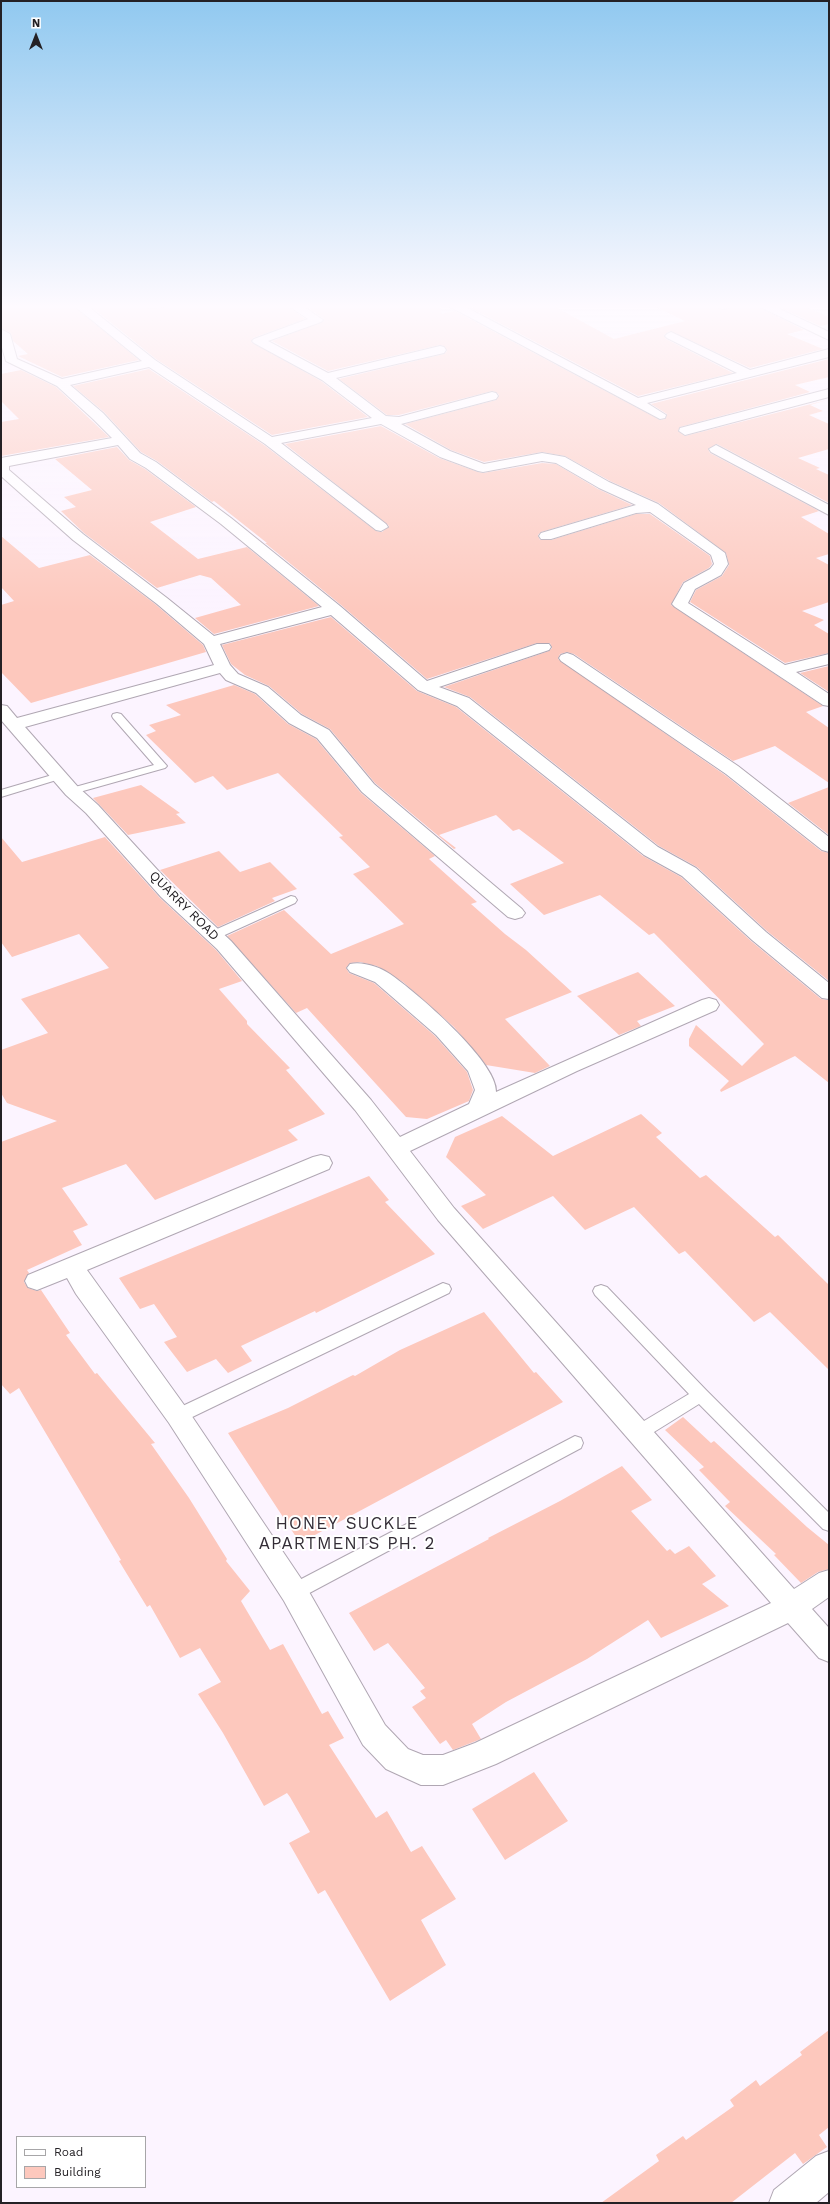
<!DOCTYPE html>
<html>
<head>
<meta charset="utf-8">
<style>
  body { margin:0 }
  #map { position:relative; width:830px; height:2204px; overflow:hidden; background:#fcf4ff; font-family:"Work Sans",sans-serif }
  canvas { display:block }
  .frame { position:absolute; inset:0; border:2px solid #242125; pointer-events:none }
  .legend { position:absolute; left:16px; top:2136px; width:130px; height:52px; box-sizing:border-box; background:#fff; border:1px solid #a7a6a8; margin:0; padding:5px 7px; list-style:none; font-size:12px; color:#242125 }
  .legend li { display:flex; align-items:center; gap:8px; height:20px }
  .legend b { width:20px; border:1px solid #a7a6a8 }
  .north { position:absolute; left:16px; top:16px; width:40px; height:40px; -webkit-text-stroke:3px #fff; paint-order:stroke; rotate:0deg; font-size:11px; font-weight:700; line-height:16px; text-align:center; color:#242125 }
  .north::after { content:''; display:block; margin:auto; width:14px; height:18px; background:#242125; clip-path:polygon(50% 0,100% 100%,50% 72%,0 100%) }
</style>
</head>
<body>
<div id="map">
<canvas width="830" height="2204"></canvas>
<div class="frame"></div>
<ul class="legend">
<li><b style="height:5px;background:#fff"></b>Road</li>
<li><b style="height:11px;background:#fdc8bd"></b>Building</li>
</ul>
<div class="north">N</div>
</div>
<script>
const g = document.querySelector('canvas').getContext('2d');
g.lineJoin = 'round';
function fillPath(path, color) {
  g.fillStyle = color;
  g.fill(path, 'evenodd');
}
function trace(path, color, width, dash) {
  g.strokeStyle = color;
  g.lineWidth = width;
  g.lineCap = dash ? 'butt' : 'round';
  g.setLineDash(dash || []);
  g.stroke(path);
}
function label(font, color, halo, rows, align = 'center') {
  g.font = font + ' "Work Sans",sans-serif';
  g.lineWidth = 4;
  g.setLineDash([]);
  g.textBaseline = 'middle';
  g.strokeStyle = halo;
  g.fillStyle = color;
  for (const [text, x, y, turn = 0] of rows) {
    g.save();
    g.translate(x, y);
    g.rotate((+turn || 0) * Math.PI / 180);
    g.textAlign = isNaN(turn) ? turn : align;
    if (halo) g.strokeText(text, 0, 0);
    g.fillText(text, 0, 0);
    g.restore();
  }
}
const building = new Path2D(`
  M1,304H71L139,360L62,377L18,356L28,354L13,341L11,333L1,328Z
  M88,304H146L148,309L167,307L170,304H285L305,319L253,338L251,342L321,381L368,417L272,435L156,359Z
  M303,304H440L441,314L455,311L660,420L665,419L667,414L651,404L829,359V377L795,385L810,392L680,427L678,431L685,436L827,400L810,405L823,411L809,415L829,424V449L798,458L820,468L816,469L829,475V503L717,444L708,449L710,453L819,511L801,517L829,534V554L816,558L829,565V602L802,611L824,620L814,625L829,634V653L785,663L690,602L696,590L722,576L729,565L726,553L659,503L610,481L565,456L542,452L484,462L451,450L405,424L496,400L499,395L496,392L492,391L399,415H387L339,379L444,354L447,351L444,346L440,345L328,371L272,341L324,321V319Z
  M488,304H550L614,339L685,321L650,304H705L724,310L743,304H753L804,330L787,334L823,349L750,368L670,331L664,335L666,339L733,373L638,396L471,308Z
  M773,304H799L829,317V324L820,326Z
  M149,369L264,445L376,531L382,532L389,526L285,444L381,426L439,458L478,472L483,473L542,463L556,464L598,489L632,505L541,532L538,535L540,540H551L636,514H650L710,556L712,564L709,568L683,582L671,605L823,706L806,712L829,728V783L775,746L733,761L574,654L567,652L560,654L558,659L725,775L821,851L829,853V981L767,931L697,867L659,846L470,697L444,687L549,651L552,648L550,643H537L427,679L341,605L265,543H267L214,501L212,502L157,461L141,452L104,412L73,386Z
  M21,370L56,387L109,437L1,456V422L19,419L1,401V374Z
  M117,447L129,460L145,469L196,507L150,522L198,559L247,547L319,606L214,634L195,618L241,605L211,578L200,575L157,588L84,533L61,511L76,507L64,497L92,490L55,459Z
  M1,536L39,568L90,555L155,604L203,645L206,652L31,703L1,672V605L14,601L1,587Z
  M331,617L417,691L456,707L643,856L681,877L751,941L821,999L829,1000V1083L795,1056L721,1092L720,1090L729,1081L689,1046V1039L696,1025L742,1066L764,1044L654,933L649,935L600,895L544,915L510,884L564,863L519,829L513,831L496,815L439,835L456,848L454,849L375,783L330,729L302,714L269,686L245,675L231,664L222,645Z
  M829,666V692L800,673Z
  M234,685L255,694L288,724L316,739L361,793L435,856L429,859L477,902L471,904L505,934L526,950L572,992L505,1019L550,1066L535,1073L486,1065L454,1027L403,982L377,966L360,962L350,963L346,968L349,973L374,983L435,1036L467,1072L473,1090L469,1101L427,1119L406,1117L307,1008L296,1013L227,936L284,910L331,954L404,924L353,874L370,867L339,837L343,836L278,773L227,790L213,776L195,783L146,735L156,731L149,725L181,715L166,705Z
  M141,785L180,813L176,814L186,823L128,835L93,798Z
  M829,787V835L788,803Z
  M1,837L22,862L105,837L160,898L216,950L242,981L219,989L247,1021V1024L290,1068L286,1070L325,1114L288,1130L298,1140L155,1200L126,1164L62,1188L88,1225L73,1231L82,1245L27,1270L29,1273L24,1282L28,1288L37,1291L41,1290L70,1333L66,1335L95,1374L97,1373L155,1443L151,1444L189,1498L227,1559L226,1561L250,1591L241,1601L270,1650L283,1644L322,1714L328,1711L344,1738L329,1745L376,1818L387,1811L411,1852L422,1846L456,1899L421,1920L446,1965L390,2001L325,1890L318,1894L289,1843L310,1832L290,1797L287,1793L264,1806L223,1733L198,1694L221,1682L200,1648L180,1658L150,1605L147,1607L119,1561L121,1560L19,1388L10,1394L1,1384V1142L57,1121L7,1103L1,1093V1050L48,1033L21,999L109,968L79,934L12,957L1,942Z
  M219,851L240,872L270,862L297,889L272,898L275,901L218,927L160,870Z
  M638,972L675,1006L637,1021L641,1026L619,1035L577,996Z
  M641,1114L662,1133L656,1137L700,1178L706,1175L775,1237L778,1235L829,1285V1370L770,1312L754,1322L685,1251L679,1254L634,1207L585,1230L553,1196L483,1229L461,1206L486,1195L446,1157L455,1137L502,1116L553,1156Z
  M369,1176L389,1200L385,1202L435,1254L316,1313L315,1311L241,1346L252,1361L228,1373L216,1359L187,1372L164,1342L177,1337L154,1304L140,1309L119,1278Z
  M484,1312L534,1373L536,1372L563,1402L300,1543L228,1433L288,1408L353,1375L355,1376L400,1350Z
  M683,1417L711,1443L714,1441L807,1527L829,1545V1569L818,1572L801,1583L774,1555L776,1554L725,1506L730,1502L699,1470L704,1467L665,1430Z
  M622,1466L652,1500L631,1511L667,1551L670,1549L675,1554L689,1546L716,1576L702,1584L729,1606L661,1638L648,1620L587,1659L506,1702L472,1724L481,1739L453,1750L446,1740L440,1744L412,1707L426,1698L420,1691L425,1688L388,1643L374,1651L349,1613L489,1539L488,1538L560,1501Z
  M534,1772L568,1821L505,1860L472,1809Z
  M829,2030V2127L819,2135L827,2147L803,2164L795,2153L731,2203H601L659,2161L656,2155L683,2136L686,2140L734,2106L730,2100L756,2080L760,2086L802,2055L800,2052Z`);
const lane = new Path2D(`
  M706,304H742L724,309Z
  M117,713L121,714L167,766L165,768L76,793H68L66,791L68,789L154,765L113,718L112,716L113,714Z
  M59,773L63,774L65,776L63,778L1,797V790Z
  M291,896L295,897L297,900L295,903L216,939H208L206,936L208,933Z
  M443,1283L449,1285L451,1289L449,1293L184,1421L178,1423L172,1421L170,1416L172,1411Z
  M601,1285L607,1287L706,1390L829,1513V1531L823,1529L699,1404L646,1437L640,1439L634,1437L632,1432L634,1427L689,1394L595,1295L593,1291L595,1287Z
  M575,1436L581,1438L583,1443L581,1448L300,1598L294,1600L288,1598L285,1592L288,1586Z`);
const street = new Path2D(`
  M72,304H85L155,360L272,437L372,418L322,380L254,343L252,341L254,339L308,319L286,304H300L323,320L321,322L268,341L328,373L440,346L444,347L446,350L444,353L336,378L386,416L399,417L492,392L496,393L498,396L496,399L401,424L450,451L484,464L542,453L565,457L609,482L658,504L725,553L728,564L721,575L695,589L688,603L785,665L829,654V664L796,672L829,694V706L823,705L675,607L672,604L684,583L710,569L714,564L711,555L650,512L636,513L551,539H541L539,536L541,533L636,505L599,488L556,463L542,461L483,472L478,471L440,457L381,424L281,443L386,524L388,527L381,531L376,530L265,444L149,367L70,385L103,413L140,453L156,462L231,518L340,606L427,681L537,644H549L551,647L549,650L439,687L469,698L658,847L696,868L766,932L829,983V999L822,998L752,940L682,876L644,855L457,706L418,690L331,615L220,644L230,665L238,674L268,687L301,715L329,730L374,784L522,909L525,913L522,917L515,919L508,917L362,792L317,738L289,723L256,693L226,680L220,673L25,727L78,787L98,805L175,889L231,941L371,1100L400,1137L469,1104L475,1090L468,1071L436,1035L375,982L350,972L347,968L350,964C362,961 380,967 390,974C415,991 498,1062 496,1092L702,1000L709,998L716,1000L719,1005L716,1010L577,1071L410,1151L454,1208L794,1589L819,1573L829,1570V1597L812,1609L829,1628V1662L819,1658L788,1623L496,1764L443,1785H421L410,1780L386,1769L363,1745L284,1601L169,1423L76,1294L67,1278L37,1290L28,1287L25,1281L28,1275L313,1157L321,1155L329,1157L332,1163L329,1169L87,1270L187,1409L304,1583L385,1725L408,1749L423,1755H443L475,1743L771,1603L438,1220L355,1110L217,949L161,897L86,813L66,795L1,720V705L7,706L17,718L214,665L204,644L157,604L73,540L1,476V458L112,438L93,419L57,386L6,361L1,344V329L10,334L17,359L62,379L142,361ZM118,445L130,459L146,468L221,524L322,607L214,636L167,598L83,534L9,470V466Z
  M148,304H169L167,306L148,308Z
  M445,304H460L638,398L737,373L667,338L665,336L667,334L671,332L750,370L829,349V357L647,403L666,415L665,418L660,419Z
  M754,304H769L829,332V340Z
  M829,389V397L685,435L679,431L680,428Z
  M716,445L829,505V515L711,452L709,449Z
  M567,653L573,655L738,766L829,837V852L822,850L726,774L561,661L559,658L561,655Z
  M829,2151V2192L816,2203H769L774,2190L816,2156Z`);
const streetNames = [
  ["QUARRY ROAD",184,906,45]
];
const nearNeighbourhoodnames = [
  ["HONEY SUCKLE",347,1524],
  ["APARTMENTS PH. 2",347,1544]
];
fillPath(building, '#fdc8bd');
trace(lane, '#b0a7b3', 2);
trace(street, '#b0a7b3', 2);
fillPath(lane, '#fff');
fillPath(street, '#fff');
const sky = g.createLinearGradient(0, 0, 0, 613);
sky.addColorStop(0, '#91c9f0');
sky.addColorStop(0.5, '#fefaff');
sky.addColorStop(1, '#fefaff00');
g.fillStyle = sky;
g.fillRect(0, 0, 830, 613);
label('13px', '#242125', '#fff', streetNames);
g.letterSpacing = '1px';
label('17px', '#332c36', '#fff', nearNeighbourhoodnames);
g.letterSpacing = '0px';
</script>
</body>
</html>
